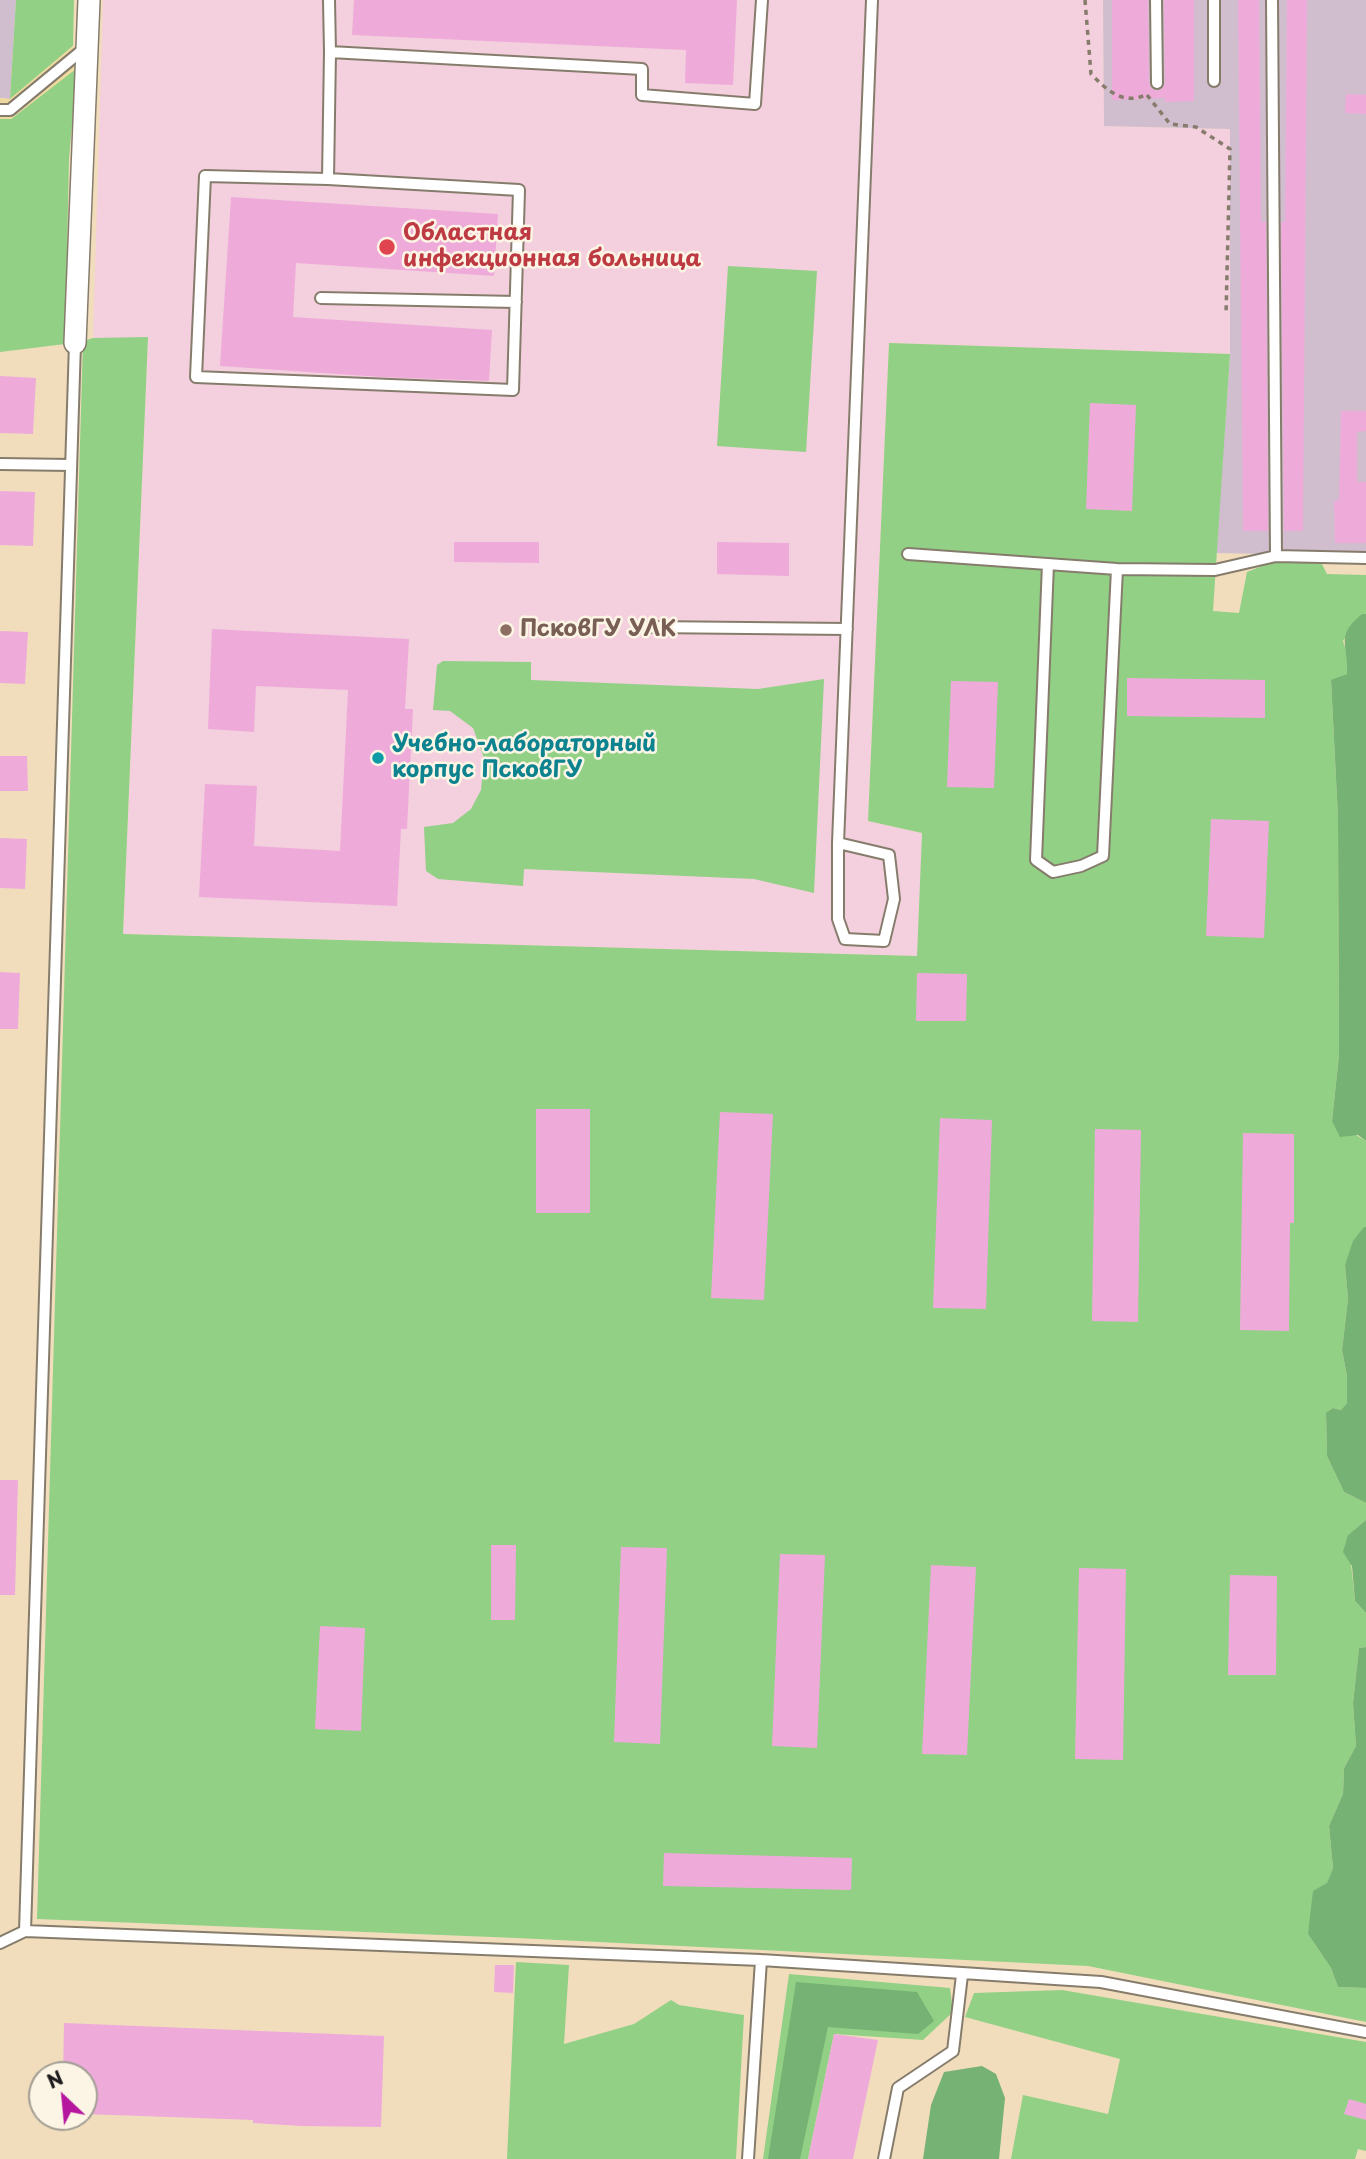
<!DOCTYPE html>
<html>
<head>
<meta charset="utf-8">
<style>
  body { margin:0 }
  #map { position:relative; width:1366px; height:2159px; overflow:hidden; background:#f1ddbc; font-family:"Playpen Sans",sans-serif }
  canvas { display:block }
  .north { position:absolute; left:28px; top:2061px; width:70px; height:70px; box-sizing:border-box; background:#fcf5e5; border:2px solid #a29e95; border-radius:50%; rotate:334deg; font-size:19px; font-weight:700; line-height:28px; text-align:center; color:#1c1c1c }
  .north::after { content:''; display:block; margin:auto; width:24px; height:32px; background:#b5179e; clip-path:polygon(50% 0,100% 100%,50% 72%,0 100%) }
</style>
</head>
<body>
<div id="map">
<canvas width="1366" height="2159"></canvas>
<div class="north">N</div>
</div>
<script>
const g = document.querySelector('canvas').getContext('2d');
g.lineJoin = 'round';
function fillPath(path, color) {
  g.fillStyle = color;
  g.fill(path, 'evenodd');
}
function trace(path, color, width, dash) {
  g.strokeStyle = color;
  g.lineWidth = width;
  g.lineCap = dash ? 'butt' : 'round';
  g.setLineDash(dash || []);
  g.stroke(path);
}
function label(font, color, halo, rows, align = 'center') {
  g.font = font + ' "Playpen Sans",sans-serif';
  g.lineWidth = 5;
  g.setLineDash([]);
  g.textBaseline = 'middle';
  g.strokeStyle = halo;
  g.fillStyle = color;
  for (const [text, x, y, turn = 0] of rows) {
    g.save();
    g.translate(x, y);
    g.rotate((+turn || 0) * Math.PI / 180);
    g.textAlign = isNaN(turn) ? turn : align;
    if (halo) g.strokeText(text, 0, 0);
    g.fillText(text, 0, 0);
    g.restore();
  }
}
const built = new Path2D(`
  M103,0H1103L1104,126L1230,129V354L889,343L868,821L922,833L918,956L123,934L148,338H93Z`);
const industrial = new Path2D(`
  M0,0H16L10,99L0,98Z
  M1103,0H1366V556L1216,553L1230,354V129L1104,126Z`);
const green = new Path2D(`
  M16,0H74L73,46L10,99Z
  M77,68L69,159L65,344L0,352V119H11Z
  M728,266L817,271L806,452L717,446Z
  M148,337L123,934L917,956L922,833L868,821L889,343L1230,354L1213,611L1239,613L1247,572L1277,560L1321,562L1327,574L1366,575V614H1362L1343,641L1348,658L1347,674L1331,681L1338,818L1339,1055L1332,1121L1366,1141V1227H1364L1345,1265L1348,1299L1342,1350L1347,1376V1403L1341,1410L1333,1408L1326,1414L1327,1456L1344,1492L1366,1503V1520L1348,1535L1355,1601L1366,1613V1647L1359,1648L1353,1703L1356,1746L1344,1768L1343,1794L1329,1826L1333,1868L1308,1934L1331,1968L1338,1987L1366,1988V2022L1088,1966L517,1938L37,1919L83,341L93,338Z
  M443,661L531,662V680L758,689L824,679L814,893L754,879L524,869L523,886L438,879L426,871L424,827L453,823L471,809L481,790L484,758L473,728L450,711L433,710L437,665Z
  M516,1962L569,1965L564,2044L634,2024L671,2000L679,2005L744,2015L736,2159H507Z
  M789,1974L950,1988L953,2012L923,2040L834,2034L808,2159H763Z
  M1062,1990L1366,2042V2151L1358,2149L1355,2159H1011L1023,2095L1108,2114L1120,2059L965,2017L974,1993Z`);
const forest = new Path2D(`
  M1362,614H1366V1185V1141L1358,1135L1340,1137L1332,1121L1339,1055L1338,818L1331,680L1347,674C1349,644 1334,637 1362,614Z
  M1364,1227H1366V1503L1344,1492L1327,1456L1326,1413L1333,1408L1341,1410L1347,1403V1376L1342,1350L1348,1299L1345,1265L1353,1241Z
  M1366,1520V1613L1355,1601L1352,1566L1343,1552L1348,1535Z
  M1366,1647V1988L1338,1987L1331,1968L1308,1934L1313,1891L1327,1883L1333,1868L1329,1826L1343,1794L1344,1768L1356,1746L1353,1703L1359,1648Z
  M796,1982L917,1992L934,2021L918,2034L828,2027L800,2159H768Z
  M982,2066L996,2074L1005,2098L999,2159H923L931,2105L944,2072Z`);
const sand = new Path2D(`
  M73,46L77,68L11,119H0V98L10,99Z`);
const building = new Path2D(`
  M354,0H737L733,85L685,83L686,50L352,35Z
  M1112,0H1148L1149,83L1151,88L1156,91L1162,89L1165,83L1164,0H1194V101L1165,102V98L1112,100Z
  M1238,0H1259L1261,222H1266L1268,531H1243Z
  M1287,0H1307L1303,531H1284L1281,222H1285Z
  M1346,94L1366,95V114L1345,113Z
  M231,197L498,214L494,276L296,263L293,317L492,330L489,381L381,377L220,366Z
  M0,376L36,378L33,434L0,433Z
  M1090,403L1136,405L1132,511L1086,509Z
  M1341,411H1366V431L1357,432V482H1366V543H1335L1334,501L1339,500Z
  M0,491L35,492L33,546L0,545Z
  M454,542H539V563L454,562Z
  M717,542L789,543V576L717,574Z
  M212,629L409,639L405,709H413L407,829H401L397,906L199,897L205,784L257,786L254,846L340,851L348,690L256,686L254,732L208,729Z
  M0,631L28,632L25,684L0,683Z
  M1127,678L1265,680V718L1127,716Z
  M951,681L998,682L994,788L947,787Z
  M0,756H27L28,791H0Z
  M1211,819L1269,821L1264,938L1206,936Z
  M0,838L27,839L25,889L0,888Z
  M0,972L20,973L18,1029H0Z
  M917,973L967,974L966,1021H916Z
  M536,1109H590V1213H536Z
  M720,1112L773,1114L764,1300L711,1298Z
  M940,1118L992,1120L986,1309L933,1308Z
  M1095,1129L1141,1130L1138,1322L1092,1321Z
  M1243,1133L1294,1134V1223H1290L1289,1331L1240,1330Z
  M0,1480H18L15,1595H0Z
  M491,1545H516L515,1620H491Z
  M621,1547L667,1548L660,1744L614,1742Z
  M780,1554L825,1555L817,1748L772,1746Z
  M931,1565L976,1567L967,1755L922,1754Z
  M1079,1568L1126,1569L1123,1760L1075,1759Z
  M1230,1575L1277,1576L1276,1675H1228Z
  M320,1626L365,1628L361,1731L315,1729Z
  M664,1853L852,1858L851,1890L663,1886Z
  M495,1965H514L513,1993L494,1992Z
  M64,2023L384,2036L381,2127L301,2126L253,2123V2120L84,2114V2075H63Z
  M834,2034L878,2040L853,2159H808Z
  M1349,2099L1366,2104V2120L1344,2114Z`);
const path = new Path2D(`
  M1085,0L1091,74C1108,91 1123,106 1148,94
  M1147,95L1170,124L1196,127L1230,149L1226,315`);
const lane = new Path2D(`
  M329,0L330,52L642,69V95L755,104L762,0
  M1156,0L1157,83
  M1272,0L1276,556L1366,558
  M1214,81V0
  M0,110H10L85,48
  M328,179L519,190L513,390L196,377L205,176L328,179L330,52
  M321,298L516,302
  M75,343L25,1931L761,1960L1101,1982L1366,2032
  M0,464L71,465
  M908,554L1117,569L1215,570L1276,556
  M1048,564L1036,860L1053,872L1081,866L1103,856L1117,569
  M648,627L847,629
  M838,843L889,855L894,899L884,941L845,939L838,919V843L872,0
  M0,1943L25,1931
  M748,2159L761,1960
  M884,2159L898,2088L953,2051L962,1975`);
const street = new Path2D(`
  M75,343L89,0`);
const markers = [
  [387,247,9,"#e0444e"],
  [506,630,7,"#8d6e63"],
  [378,758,7,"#0f9aa8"]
];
const healthNames = [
  ["Областная",403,234],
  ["инфекционная больница",403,260]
];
const educationNames = [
  ["ПсковГУ УЛК",520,630]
];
const cultureNames = [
  ["Учебно-лабораторный",392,745],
  ["корпус ПсковГУ",392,771]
];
fillPath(built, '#f4cfdd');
fillPath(industrial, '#d0bdcd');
fillPath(green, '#92d086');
fillPath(forest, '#75b273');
fillPath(sand, '#eeda9e');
fillPath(building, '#eeabda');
trace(lane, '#867c6c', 14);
trace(street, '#867c6c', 24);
trace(path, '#867c6c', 3.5, [5, 5]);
trace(lane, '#fff', 10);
trace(street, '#fff', 21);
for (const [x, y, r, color] of markers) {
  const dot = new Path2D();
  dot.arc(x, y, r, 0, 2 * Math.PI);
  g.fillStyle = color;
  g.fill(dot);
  trace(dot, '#fcf5e5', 2.5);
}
label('bold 23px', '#be3a42', '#fcf5e5', healthNames, 'left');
label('bold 23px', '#785e54', '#fcf5e5', educationNames, 'left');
label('bold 23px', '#0d838f', '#fcf5e5', cultureNames, 'left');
</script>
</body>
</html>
